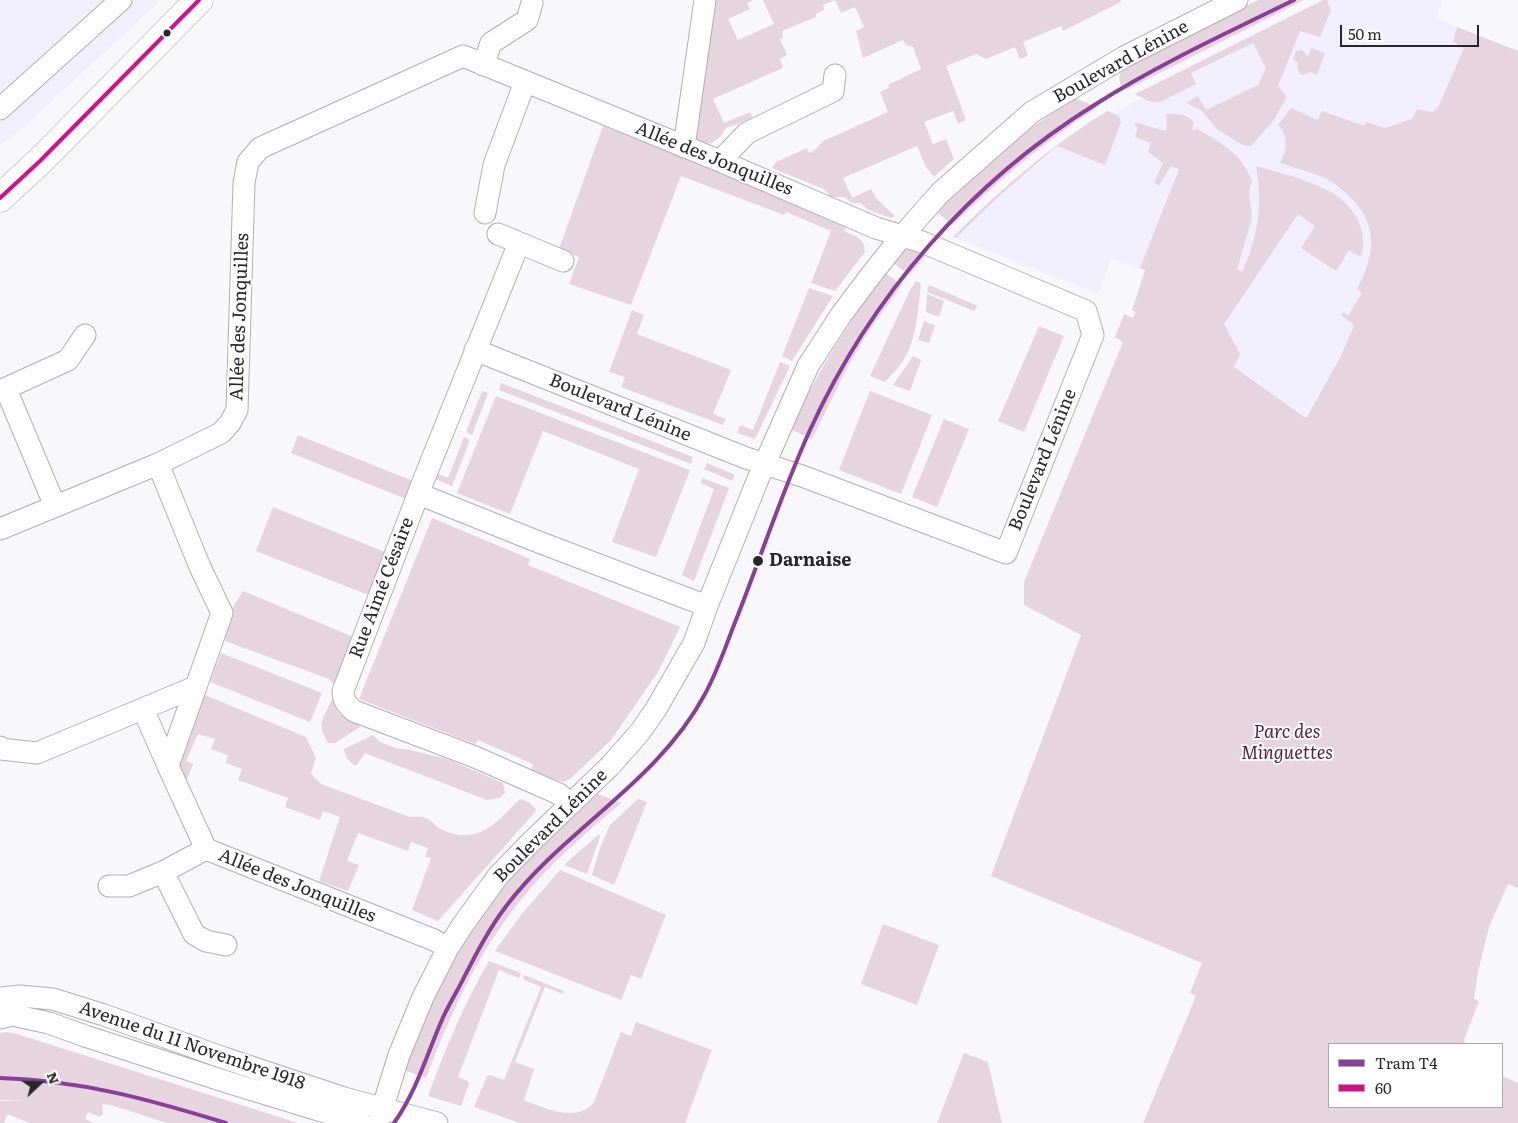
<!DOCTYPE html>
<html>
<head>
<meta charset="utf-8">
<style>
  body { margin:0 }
  #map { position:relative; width:1518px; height:1123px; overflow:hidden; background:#f7f7fc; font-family:Literata,serif }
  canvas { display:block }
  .legend { position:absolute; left:1328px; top:1043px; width:175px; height:65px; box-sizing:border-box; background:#fff; border:1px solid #a9a8ab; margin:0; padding:6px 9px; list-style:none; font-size:15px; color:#27262d }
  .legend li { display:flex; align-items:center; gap:10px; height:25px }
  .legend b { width:25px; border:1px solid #a9a8ab }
  .north { position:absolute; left:15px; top:1058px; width:50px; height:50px; -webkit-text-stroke:4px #fff; paint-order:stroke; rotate:69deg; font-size:14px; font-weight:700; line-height:20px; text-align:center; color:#27262d }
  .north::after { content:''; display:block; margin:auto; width:18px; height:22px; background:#27262d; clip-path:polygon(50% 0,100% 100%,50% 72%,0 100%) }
  .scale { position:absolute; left:1340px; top:25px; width:139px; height:22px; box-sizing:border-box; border:2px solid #27262d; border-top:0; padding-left:6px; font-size:15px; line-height:18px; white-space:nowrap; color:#27262d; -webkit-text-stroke:4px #fff; paint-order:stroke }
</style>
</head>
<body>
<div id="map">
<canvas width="1518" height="1123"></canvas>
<ul class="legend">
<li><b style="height:6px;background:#873f98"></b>Tram T4</li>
<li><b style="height:6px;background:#d80d8c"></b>60</li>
</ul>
<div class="north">N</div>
<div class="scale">50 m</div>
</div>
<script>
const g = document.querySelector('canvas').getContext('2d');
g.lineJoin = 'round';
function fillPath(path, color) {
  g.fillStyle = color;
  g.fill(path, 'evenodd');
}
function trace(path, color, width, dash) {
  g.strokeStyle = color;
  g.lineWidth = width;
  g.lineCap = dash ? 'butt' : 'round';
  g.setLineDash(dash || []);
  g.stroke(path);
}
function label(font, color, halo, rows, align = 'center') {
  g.font = font + ' Literata,serif';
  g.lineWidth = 4;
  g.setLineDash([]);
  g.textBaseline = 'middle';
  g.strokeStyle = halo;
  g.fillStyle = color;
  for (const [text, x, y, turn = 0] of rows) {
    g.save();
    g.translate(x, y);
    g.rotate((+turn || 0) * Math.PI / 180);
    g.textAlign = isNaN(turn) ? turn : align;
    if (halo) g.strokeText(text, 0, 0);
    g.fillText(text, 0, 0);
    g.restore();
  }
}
const built = new Path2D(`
  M0,0H161L18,132L0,145Z
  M1329,0H1443L1436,18L1457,27L1453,42L1469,50L1437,131L1376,153L1371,161L1376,271L1341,356L1305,417L1234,367L1145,270L1111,258L1098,294L956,238L996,199L1057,146L1111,112L1114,113L1142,98L1140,96Z`);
const green = new Path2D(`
  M714,0H753L747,3L750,9L728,19L738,40L774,24L763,0H1120L1121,2L1063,31L1061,26L1023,42L1028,56L1020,59L1015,47L986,59L976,54L946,66L966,120L958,124L953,111L924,122L933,144L946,139L954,159L934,177L926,167L917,146L843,178L852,198L871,189L876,198L895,216L891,218L869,210L860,203H852L844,197H831L824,189L772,168L776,162L807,148L809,153L816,149L823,141L888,112L880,92L889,88L888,85L921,69L913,47L906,45L903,40L863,58L856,31L864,27L855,7L841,13L835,0L823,5L824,10L816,14V17L782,31L783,38L780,39L787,55L780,59L783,68L713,99L724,123L750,112L753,118L726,128L721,136L712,143L705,144L693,139Z
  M1258,0H1304L1126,90C1118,84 1118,78 1122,69Z
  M1323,0H1329L1327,1L1331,10L1320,37L1300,31L1278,86L1287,97L1273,121L1251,146H1246L1237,142L1217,129L1201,110L1186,103L1198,96L1206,110L1258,85L1266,68L1253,43L1191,73L1196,84L1162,101C1153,105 1144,99 1135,94Z
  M1457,27L1518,51V888L1508,884L1489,927L1478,972L1474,999L1479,1001L1464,1040L1465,1042V1044H1329V1107H1502V1076L1518,1083V1123H1143L1196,996L1190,993L1202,963L991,876L1081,635L1024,605V582L1123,342L1115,337L1124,314L1133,318L1135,312L1132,310L1145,270L1140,268L1179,169L1171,166L1159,186L1154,183L1163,163L1148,152L1151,143L1135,137L1138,127L1133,125L1138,123L1165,131L1167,129L1166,114C1175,113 1188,114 1194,122L1192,130L1197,129C1223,144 1240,152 1252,181L1249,191L1252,218L1237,269L1242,272C1258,239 1263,202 1256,166C1277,172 1306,179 1325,189C1351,201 1370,229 1361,257L1349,250L1336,271L1301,248L1315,226L1298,214L1224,324L1240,354L1234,367L1306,418L1341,356L1354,325L1341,315L1343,312L1348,316L1362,293L1357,289C1374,257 1380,227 1351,198C1344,191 1336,184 1327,179C1312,172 1295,168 1280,163C1287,150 1289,137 1278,125L1291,108L1318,120L1322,111L1364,126L1366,122L1385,128L1412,119L1417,109L1432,112L1438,108L1464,48L1453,42Z
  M1311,48L1325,53L1317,75L1310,72L1303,75L1300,74L1297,67L1298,62L1293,60L1296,51L1302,50L1308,56Z
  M1074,98L1098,107C1044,142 998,181 952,225L937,212C977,168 1025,131 1074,98Z
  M1107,111L1119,116L1121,122L1105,165L1057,146L996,199L956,238L953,237C1002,188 1048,148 1107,111Z
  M603,126L847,224L844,231C855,236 865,238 865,252L835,291L811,283L831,231L786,212L784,215L681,176L631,305L569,284L579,257L559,249Z
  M906,248L927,254L909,275L893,263Z
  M885,273L902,285L868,332L846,370L812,439L790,429C817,374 848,322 885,273Z
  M916,281L921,284C918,310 917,339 903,361C898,369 890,376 885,382L870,376L909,292Z
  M929,285L978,306L974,311L927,292Z
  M809,288L833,296L792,361L782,356Z
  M927,294L944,301L939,317L926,312Z
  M632,310L644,315L637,334L731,370L713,414L726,419L723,425L621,387L625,377L609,372Z
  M924,321L935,325L929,343L918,340Z
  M1039,326L1064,336L1024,432L998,421Z
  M913,356L921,360L910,391L893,385Z
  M780,362L790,366L755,439L737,433L740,425L753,430Z
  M501,383L693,457L691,464L499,390Z
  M482,391L488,393L472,435L466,432Z
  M870,391L932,415L901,494L839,470Z
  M496,396L690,470L656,557L612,542L639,469L543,431L510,514L457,493Z
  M944,419L969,429L937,507L912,497Z
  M298,435L413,481L406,499L291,453Z
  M464,437L470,440L452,486L433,478L435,473L448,478Z
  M707,463L735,475L732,481L704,469Z
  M702,478L729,488L694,581L682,575L714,489L701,483Z
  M273,507L390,554L371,596L256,551Z
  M432,518L530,559L528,565L680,627L658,672L611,740L570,779L564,782L531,772L533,764L478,740L475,744L359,699Z
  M243,591L356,638L336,686L329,679L225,641L229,624V614Z
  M221,653L322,693L310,722L210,682Z
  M205,695L306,737L316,758L311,774L321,784L410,817C414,817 422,816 426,818C431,820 436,827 441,829C477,847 496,823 520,799L528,802L536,809L535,812L438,921L412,910L431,858L425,857L428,848L411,842L408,851L358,833L347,861L359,865L348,891L319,881L340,817L323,811L320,820L285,807L288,798L238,780L242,769L226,763L228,755L211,749L215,739L198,734L186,761L193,764L186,782L180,769V760Z
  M332,699L338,713L353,721L359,722L360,727L335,743H328C316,722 323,720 332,699Z
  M373,735L380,742L396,748L410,750L447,759L503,783L505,793L499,798L487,800L365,753L356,766C349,762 345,757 344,749Z
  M598,794L621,803C586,833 549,864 520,901C476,956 451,1013 426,1078L404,1070C424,1021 443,971 473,927C508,876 553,836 598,794Z
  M638,799L647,802L614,885L592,875L600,848L610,825Z
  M599,834L600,837L587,874L564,865Z
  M560,870L666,915L641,979L631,975L621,1000L495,951L521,915Z
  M883,924L939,945L917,1005L861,984Z
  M489,961L521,973L519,978L499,970L458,1077L468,1081L469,1084L461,1106L428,1096C446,1048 463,1005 489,961Z
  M524,975L564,991L563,994L545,987L515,1062L534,1069L524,1100C546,1109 577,1123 594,1102L621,1032L631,1036L636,1022L712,1050L685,1123H520L474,1107L487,1076L490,1075L504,1080L541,987L523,979Z
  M7,1032L17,1034L298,1123H167L111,1105L102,1104L103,1113L100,1117L88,1112L85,1119L94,1123H30L7,1114L4,1123H0V1101H29L0,1100V1033Z
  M964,1053L988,1062L1002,1123H937Z`);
const minor = new Path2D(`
  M483,65L491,43L527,20L532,3
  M0,109L121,0
  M684,147L705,0
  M720,161L747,133L833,91L835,75
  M485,213L494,165L525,82
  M498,234L563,261
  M519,243L424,479L343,691C343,701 347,705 354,711L475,757L559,794L571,804
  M6,389L55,506
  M0,391L68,360L85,335
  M158,464L200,567L222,613L168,766L206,849L434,940L448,948
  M419,494L536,541L707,606
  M0,529L158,464L221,433L230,423L237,410L244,183L248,162L260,148L463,56L720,161L876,228L922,242L1086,311L1093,335L1006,553L802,476L746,458L475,350
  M143,709L168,766
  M0,747L1,749L37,753L195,687
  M163,872L194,934L206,941L226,945
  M109,886H129L163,872L206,849
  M0,998L20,996L53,999L104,1015L224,1058L344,1098L437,1123
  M0,1018L12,1015L49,1023L85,1036L230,1083L361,1123
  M378,1123L399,1055L423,997L448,948L462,926L498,876L531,842L610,766L640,732L656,709L694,643L707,606L758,479L808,366L841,315L871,275L902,236L940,193L1032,112L1124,57L1237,0`);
const major = new Path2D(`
  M0,198L40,161L199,0`);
const bus1 = new Path2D(`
  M0,198L40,161L199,0`);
const tram1 = new Path2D(`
  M0,1078C80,1080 151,1100 226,1123
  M394,1123C416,1092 426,1057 441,1022C446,1010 452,1000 458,989C473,960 487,931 507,905C566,828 658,782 705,694C717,672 725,648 734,625C760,560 781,494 810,430C871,296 970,182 1096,104C1159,64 1227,33 1294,0`);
const markers = [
  [167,33,4.5,"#27262d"],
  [758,561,6,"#27262d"]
];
const streetNames = [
  ["Boulevard Lénine",1121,62,-29],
  ["Allée des Jonquilles",714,159,22],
  ["Allée des Jonquilles",240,317,-88],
  ["Boulevard Lénine",620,408,22],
  ["Boulevard Lénine",1043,460,-68],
  ["Rue Aimé Césaire",382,588,-69],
  ["Boulevard Lénine",551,826,-45],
  ["Allée des Jonquilles",297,886,22],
  ["Avenue du 11 Novembre 1918",192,1046,19]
];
const stopNames = [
  ["Darnaise",769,561]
];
const parkNames = [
  ["Parc des",1287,733],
  ["Minguettes",1287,754]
];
fillPath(built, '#f1effd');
fillPath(green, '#e6d4df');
trace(minor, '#b0b0b4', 23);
trace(major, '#b0b0b4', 29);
trace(minor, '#fefeff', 21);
trace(major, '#fefeff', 28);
trace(bus1, '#d80d8c', 4);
trace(tram1, '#873f98', 4);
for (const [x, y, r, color] of markers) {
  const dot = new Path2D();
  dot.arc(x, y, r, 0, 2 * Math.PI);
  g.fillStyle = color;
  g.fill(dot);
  trace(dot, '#fff', 2);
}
label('18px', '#27262d', '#fff', streetNames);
label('bold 18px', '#27262d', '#fff', stopNames, 'left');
label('italic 18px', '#551f3c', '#fff', parkNames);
</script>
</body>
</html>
